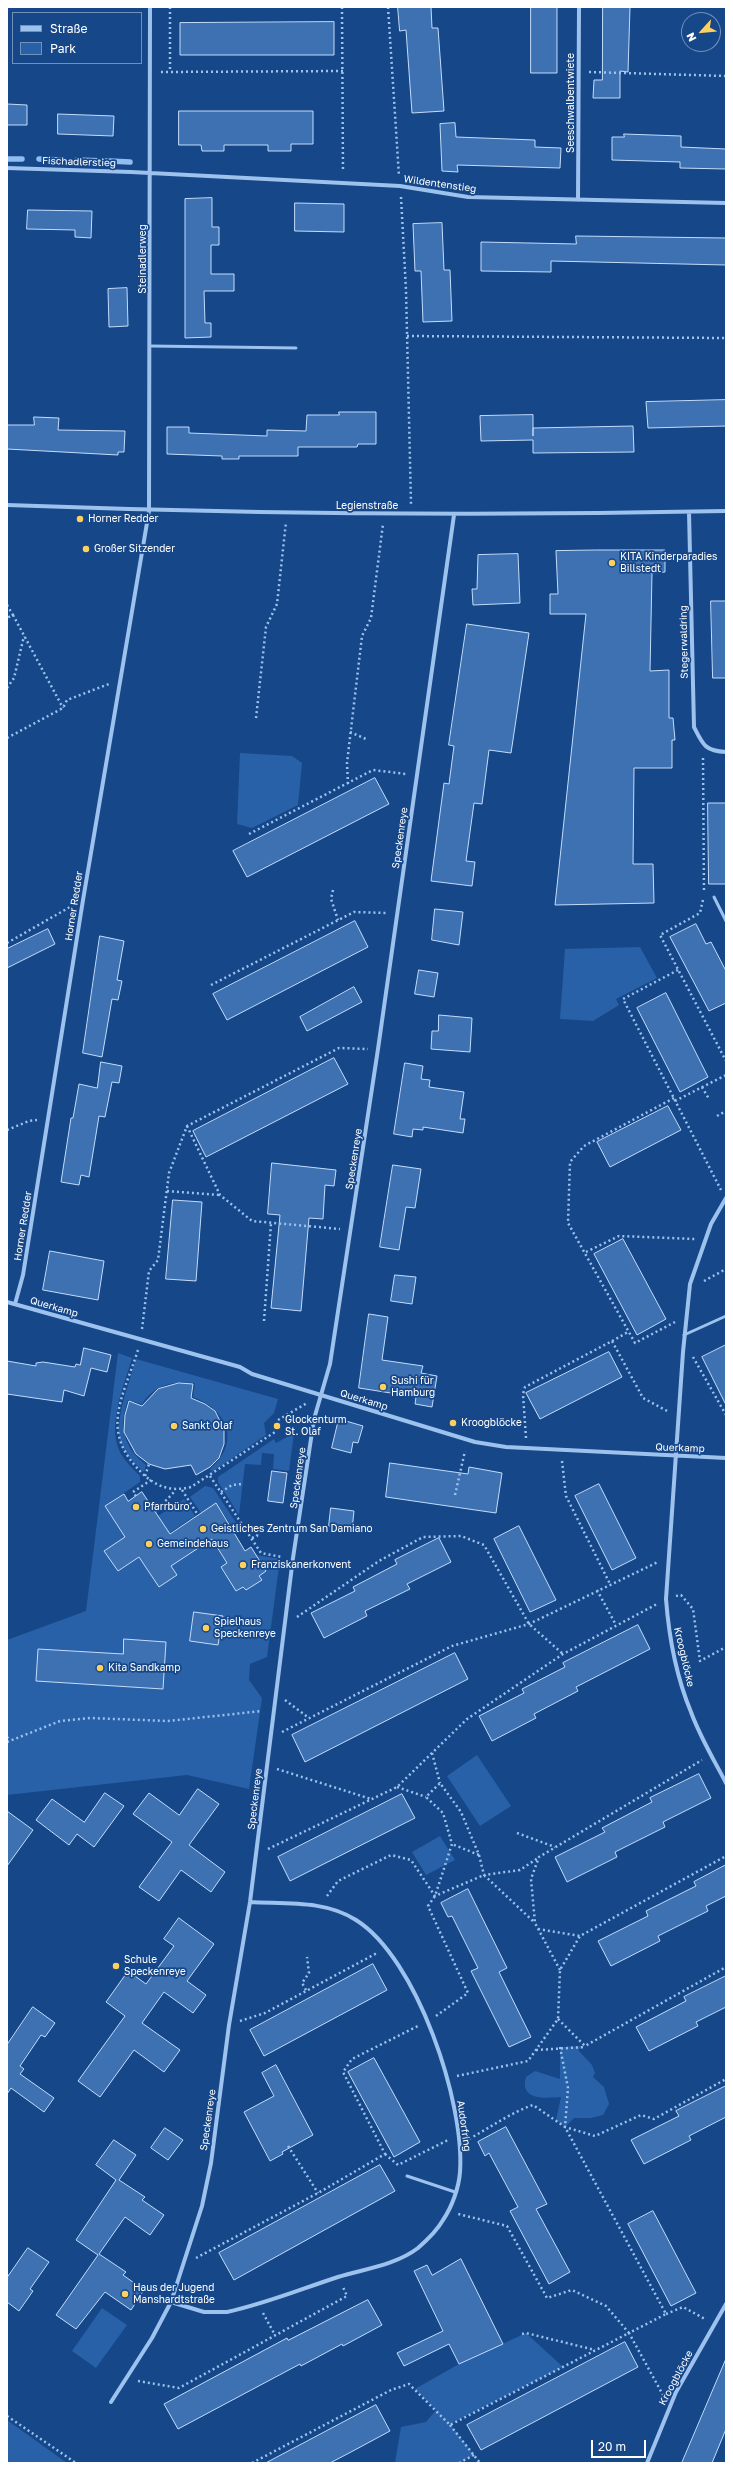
<!DOCTYPE html>
<html>
<head>
<meta charset="utf-8">
<style>
  body { margin:0 }
  #map { position:relative; width:733px; height:2470px; overflow:hidden; background:#164789; font-family:"Golos Text",sans-serif }
  canvas { display:block }
  .frame { position:absolute; inset:0; border:8px solid #fff; pointer-events:none }
  .legend { position:absolute; left:12px; top:12px; width:130px; height:52px; box-sizing:border-box; background:#164789; border:1px solid #7391b8; margin:0; padding:5px 7px; list-style:none; font-size:12px; color:#fff }
  .legend li { display:flex; align-items:center; gap:8px; height:20px }
  .legend b { width:20px; border:1px solid #7391b8 }
  .north { position:absolute; left:681px; top:12px; width:40px; height:40px; box-sizing:border-box; background:#164789; border:1px solid #7391b8; border-radius:50%; rotate:243deg; font-size:11px; font-weight:700; line-height:16px; text-align:center; color:#fff }
  .north::after { content:''; display:block; margin:auto; width:14px; height:18px; background:#ffd05b; clip-path:polygon(50% 0,100% 100%,50% 72%,0 100%) }
  .scale { position:absolute; left:591px; top:2440px; width:55px; height:18px; box-sizing:border-box; border:2px solid #fff; border-top:0; padding-left:5px; font-size:12px; line-height:14px; white-space:nowrap; color:#fff; -webkit-text-stroke:3px #164789; paint-order:stroke }
</style>
</head>
<body>
<div id="map">
<canvas width="733" height="2470"></canvas>
<div class="frame"></div>
<ul class="legend">
<li><b style="height:5px;background:#9dc2ee"></b>Straße</li>
<li><b style="height:11px;background:#2861a7"></b>Park</li>
</ul>
<div class="north">N</div>
<div class="scale">20 m</div>
</div>
<script>
const g = document.querySelector('canvas').getContext('2d');
g.lineJoin = 'round';
function fillPath(path, color) {
  g.fillStyle = color;
  g.fill(path, 'evenodd');
}
function trace(path, color, width, dash) {
  g.strokeStyle = color;
  g.lineWidth = width;
  g.lineCap = dash ? 'butt' : 'round';
  g.setLineDash(dash || []);
  g.stroke(path);
}
function label(font, color, halo, rows, align = 'center') {
  g.font = font + ' "Golos Text",sans-serif';
  g.lineWidth = 3.5;
  g.setLineDash([]);
  g.textBaseline = 'middle';
  g.strokeStyle = halo;
  g.fillStyle = color;
  for (const [text, x, y, turn = 0] of rows) {
    g.save();
    g.translate(x, y);
    g.rotate((+turn || 0) * Math.PI / 180);
    g.textAlign = isNaN(turn) ? turn : align;
    if (halo) g.strokeText(text, 0, 0);
    g.fillText(text, 0, 0);
    g.restore();
  }
}
const green = new Path2D(`
  M240,753L292,756L302,763L298,805L252,828L237,824Z
  M640,947L657,978L616,999L619,1005L593,1021L560,1019L565,949Z
  M118,1353L132,1358C125,1383 110,1417 117,1444C120,1457 131,1467 140,1476V1482L105,1506L125,1537L105,1551L118,1571L139,1557L159,1587L177,1575L171,1566L211,1540L227,1563L221,1568L237,1591L243,1587L246,1590L262,1580L259,1576L266,1571L256,1555L280,1559L267,1657L250,1664L249,1680L262,1698L249,1789L187,1775L7,1795V1640L86,1611Z
  M136,1359L278,1399L274,1413L264,1423L266,1435L212,1472L210,1469C241,1443 228,1410 193,1397L195,1383C173,1381 155,1384 142,1404L128,1400C118,1426 124,1448 146,1465L144,1472C135,1464 126,1455 121,1443C113,1422 130,1381 136,1359Z
  M294,1433L289,1471L273,1469L274,1454L262,1453L261,1465L245,1464L239,1515L218,1482V1477L274,1439L276,1443Z
  M205,1486L213,1488L239,1527L231,1531L228,1527L231,1525L216,1503L201,1513L190,1497Z
  M184,1499L195,1516L169,1533L158,1516Z
  M477,1755L511,1806L480,1826L447,1776Z
  M440,1836L455,1860L426,1875L412,1852Z
  M585,2046L578,2050L592,2065L595,2073L593,2077L604,2087L609,2104L603,2115L591,2118H574L565,2127L556,2120L561,2097C546,2098 519,2101 526,2077L535,2071L560,2079V2047Z
  M102,2308L127,2325L96,2368L72,2351Z
  M526,2333L563,2367L450,2424L474,2455L460,2463H395L401,2427L426,2422L436,2410L415,2389L459,2364Z
  M7,2420L67,2463H7Z`);
const stream = new Path2D(`
  M7,159H22
  M39,159L60,160
  M77,160L106,161
  M110,161L130,162`);
const building = new Path2D(`
  M398,7H431L432,28H438L444,111L412,113L406,30L400,31Z
  M531,7H557V73H531Z
  M603,7H630L628,72L620,71V98H593L594,80H602Z
  M334,22V55H180V23Z
  M7,104L27,105V125H7Z
  M179,111H313V144H291V151H268V145H224V151H202L201,145H179Z
  M58,114L114,116L113,136L58,134Z
  M455,123L456,137L535,140V147L561,148L560,168L457,165L458,172L442,171L440,124Z
  M624,134L681,136V147L726,149V169L680,168V162L612,160V137H624Z
  M212,198V227H219V245H211V274H234V291H204L205,323H211V337L185,338V199Z
  M295,203L344,204V232L295,231Z
  M28,210L92,211L91,238L75,237V230L27,229Z
  M442,223L444,270H450L452,321L423,322L421,271H415L413,224Z
  M576,236L726,238V265L551,261V272L481,271V242L576,244Z
  M127,288L128,326L109,327L108,289Z
  M726,400V426L648,428L646,402Z
  M339,412H376V444H358L357,447H298V456H239V459H222V456L167,454V427H189V433L267,436V430L306,431L307,415H339Z
  M533,415V436V428L633,426L634,452L533,453V440L481,441L480,416Z
  M34,417L59,418L58,430L125,431L124,452H118V455L7,449V425H34Z
  M596,550H665V572L652,573L650,671L669,670V718H673L675,740H672V768H634L633,864H653L654,903L555,905L586,614H550V594H558L556,551Z
  M518,554L520,603L473,605L472,589H477L478,555Z
  M711,601H726V678H713Z
  M467,624L529,633L511,753L489,750L482,804L474,803L466,861L475,862L472,886L431,881L444,783L449,784L454,746L449,745Z
  M375,778L389,804L247,877L233,851Z
  M708,803H726V884H709Z
  M435,909L463,912L459,945L432,940Z
  M355,921L368,947L227,1020L213,994Z
  M696,924L706,944L711,942L726,971V1003L709,1011L670,937Z
  M48,929L55,944L7,968V949Z
  M100,936L124,941L117,980L122,981L118,1000L112,999L102,1057L83,1053Z
  M419,970L438,973L434,997L415,994Z
  M354,987L362,1002L307,1031L300,1017Z
  M666,993L708,1077L680,1092L637,1008Z
  M439,1015L472,1018L470,1052L431,1049L432,1031H438Z
  M334,1058L348,1084L206,1157L193,1131Z
  M101,1062L122,1066L119,1083L112,1082L105,1117L99,1116L89,1177L81,1175L79,1185L61,1182L71,1118H73L79,1084L97,1088Z
  M405,1063L423,1066L421,1079L430,1080L429,1087L464,1092L460,1119H465L463,1133L423,1127V1130L413,1129L412,1137L394,1134Z
  M668,1106L681,1130L610,1167L597,1142Z
  M272,1163L336,1170L334,1186L325,1185L323,1219L309,1218L301,1311L271,1308L280,1215L268,1214Z
  M393,1165L421,1169L415,1208L406,1207L399,1250L380,1247Z
  M173,1200L202,1202L196,1281L166,1279Z
  M623,1239L666,1319L637,1335L594,1254Z
  M50,1251L104,1261L98,1300L43,1290Z
  M395,1275L416,1277L412,1304L391,1301Z
  M369,1314L388,1317L382,1360L423,1366L421,1373L437,1376L432,1407L415,1404L416,1397L359,1388Z
  M726,1345V1405L702,1357Z
  M84,1348L111,1355L107,1372L91,1368L84,1396L64,1390L62,1402L7,1394V1361L36,1366V1363L43,1362L75,1367L76,1364L80,1365Z
  M609,1352L622,1377L540,1419L526,1393Z
  M179,1383L193,1384L191,1398L205,1404L215,1411L224,1429V1444L219,1458L210,1467L196,1475L191,1465L165,1469L149,1464L136,1454L124,1432L125,1415L129,1401L142,1406L158,1389Z
  M339,1419L363,1426L358,1443L353,1442L351,1453L332,1448Z
  M390,1463L468,1474L469,1467L502,1473L496,1513L386,1497Z
  M272,1471L287,1473L283,1503L268,1501Z
  M599,1484L636,1558L612,1570L575,1496Z
  M142,1492L170,1534L216,1503L245,1551L251,1547L266,1571L259,1576L262,1580L246,1590L243,1587L236,1591L221,1567L227,1563L212,1539L171,1566L177,1575L159,1587L139,1557L118,1571L104,1551L125,1537L105,1506L124,1494L128,1501Z
  M331,1508L354,1511L352,1530L329,1526Z
  M519,1526L556,1600L530,1612L494,1539Z
  M439,1538L451,1562L407,1584L410,1589L365,1611L367,1616L324,1638L311,1613L355,1591L353,1587L397,1564L395,1560Z
  M194,1612L223,1616L218,1645L190,1641Z
  M638,1625L650,1649L576,1687L578,1691L534,1714L536,1718L492,1741L479,1716L524,1693L522,1689L565,1667L563,1663Z
  M124,1639L166,1642L163,1689L36,1681L38,1649L123,1654Z
  M455,1653L468,1679L305,1762L292,1735Z
  M699,1774L711,1798L663,1822L665,1827L615,1852L617,1857L567,1882L555,1857L605,1832L602,1828L652,1802L650,1798Z
  M198,1789L219,1804L189,1845L225,1872L211,1892L181,1870L159,1901L139,1887L172,1842L133,1814L149,1793L179,1815Z
  M105,1793L124,1806L94,1847L77,1834L69,1845L36,1820L52,1799L84,1822Z
  M402,1794L415,1818L290,1881L278,1857Z
  M7,1811L33,1830L7,1866Z
  M726,1865V1896L706,1906L708,1911L658,1936L660,1941L611,1966L598,1941L648,1916L646,1911L696,1886L694,1882Z
  M468,1889L507,1968L499,1972L531,2037L509,2047L471,1971L478,1968L452,1916L448,1917L441,1903Z
  M179,1918L214,1944L187,1981L206,1995L193,2013L164,1992L142,2023L180,2050L164,2072L134,2050L100,2097L78,2081L125,2016L106,2002L128,1971L146,1984L174,1946L164,1939Z
  M373,1964L387,1990L264,2056L250,2030Z
  M726,1976V2007L696,2022L698,2026L649,2051L636,2027L686,2001L684,1997Z
  M33,2007L55,2023L45,2037L41,2035L20,2066L24,2069L20,2074L54,2098L44,2112L11,2088L7,2094V2045Z
  M374,2058L420,2142L394,2157L348,2072Z
  M276,2065L313,2135L282,2152L283,2154L270,2161L244,2112L274,2096L262,2073Z
  M726,2086V2117L689,2136L691,2140L644,2164L631,2140L679,2116L676,2111Z
  M506,2127L547,2204L536,2209L570,2272L549,2284L510,2211L518,2207L489,2153L485,2156L478,2142Z
  M165,2128L183,2140L168,2160L151,2148Z
  M114,2140L136,2155L119,2180L145,2197L142,2200L164,2215L150,2235L125,2217L99,2254L126,2272L123,2275L144,2290L131,2310L105,2292L76,2329L56,2315L98,2255L76,2240L116,2180L96,2165Z
  M380,2165L395,2191L234,2280L219,2253Z
  M653,2211L696,2293L671,2306L628,2224Z
  M28,2248L49,2262L30,2289L33,2291L19,2311L7,2302V2278Z
  M461,2259L503,2344L459,2364L449,2344L404,2366L397,2353L443,2331L414,2271L427,2265L432,2275Z
  M368,2300L382,2325L343,2346L342,2344L301,2366L300,2364L178,2429L164,2404L287,2338L288,2340Z
  M625,2342L638,2367L481,2450L467,2425Z
  M726,2359V2429L712,2463H682Z
  M376,2405L390,2431L351,2452L330,2463H266Z`);
const path = new Path2D(`
  M170,7V72
  M342,7L343,172
  M388,7L399,176
  M161,72L343,71
  M589,72L726,76
  M401,197L406,290L411,504
  M407,336L726,338
  M7,605L13,615L7,618
  M13,615L63,708
  M7,688L14,678L24,636
  M256,718L266,627L277,604L286,522
  M350,732L366,739
  M7,738L63,708L67,700L109,684
  M703,758L704,893
  M348,784L347,763L362,636L371,618L383,524
  M249,834L373,770L406,774
  M333,890L331,899L338,920
  M703,900L700,913L660,935L726,1061
  M7,943L70,907
  M678,970L623,999L721,1190
  M211,985L354,912L387,913
  M702,1087L709,1099
  M674,1098L584,1146L570,1162L568,1223L635,1343L675,1322
  M675,1101L726,1075
  M717,1116L726,1111
  M187,1126L220,1195L252,1221L340,1229
  M7,1130L29,1121L37,1120
  M167,1191L219,1195
  M586,1252L619,1236L695,1239
  M704,1281L726,1269
  M264,1321L271,1223
  M142,1329L149,1271L158,1260L169,1173L187,1126L339,1048L368,1049
  M612,1341L628,1332
  M138,1350C122,1400 99,1432 143,1474C157,1487 172,1492 191,1487L275,1432
  M693,1357L726,1415
  M278,1420L307,1403
  M526,1438L523,1394L525,1387L612,1341L643,1398L669,1412
  M562,1461L566,1496L610,1584
  M145,1476L149,1464
  M210,1476L261,1553L282,1557
  M182,1490L198,1515
  M221,1492L232,1485L243,1484
  M455,1495L465,1451
  M136,1496L133,1492L151,1480
  M155,1512L175,1491
  M252,1538L257,1536L258,1529
  M597,1590L616,1625
  M676,1596L681,1595L693,1609L700,1661L726,1647
  M297,1617L379,1561L423,1537L461,1536L484,1545L529,1624L563,1654
  M285,1700L309,1718
  M282,1732L452,1646L529,1624L658,1562
  M7,1737L10,1741
  M7,1742L60,1721L90,1718L168,1721L262,1711
  M432,1753L440,1783
  M277,1769L371,1799
  M397,1787L426,1797
  M517,1833L555,1847
  M268,1849L397,1787L467,1719L563,1654L657,1604
  M479,1855L484,1875L520,1870L538,1858
  M327,1896L338,1881L391,1855L411,1860L435,1896L484,1875L534,1922
  M538,1929L580,1936
  M560,1970L535,1923L531,1879L539,1857L702,1760
  M306,1990L302,1983L309,1973L307,1957
  M436,2016L468,1993L428,1906L435,1896L452,1844L443,1813L426,1797L440,1783L461,1812L479,1855L452,1844
  M558,2019L585,2046L726,1967
  M240,2021L265,2013L377,1953
  M560,2047L568,2088L565,2127L595,2136L641,2115L654,2119L726,2079
  M536,2050L585,2047
  M457,2076L528,2061L558,2019L560,1970L580,1936L726,1856
  M469,2139C491,2127 510,2113 533,2105L565,2127L666,2314L629,2333L663,2395
  M288,2146L318,2193
  M385,2154L398,2165L448,2140
  M196,2258L318,2193L385,2154L343,2072L352,2059L418,2026
  M263,2313L275,2335
  M666,2314L683,2307L705,2319
  M522,2334L526,2333L595,2350
  M138,2381L179,2388L347,2296L343,2287
  M7,2416L76,2463
  M450,2425L480,2463
  M252,2463L391,2390L409,2384L450,2425L629,2333L606,2306L572,2290L547,2298L507,2226L458,2214
  M459,2463L474,2455`);
const lane = new Path2D(`
  M150,346L296,348
  M714,897L726,921
  M684,1335L726,1316
  M407,2176L455,2192`);
const street = new Path2D(`
  M7,168L131,172L400,186L468,197L726,203
  M578,200L579,7
  M7,505C247,514 486,516 726,511
  M689,512L694,727C703,745 705,751 726,752
  M726,1198L711,1224L690,1284L683,1352L666,1599C669,1638 676,1676 691,1712C700,1737 714,1760 726,1783
  M7,1302L240,1367L252,1374L475,1442L506,1447L726,1458
  M15,1304L23,1275L83,900L149,511L150,7
  M171,2302L204,2312H227C265,2304 301,2289 338,2277C364,2269 396,2265 418,2248C426,2241 438,2229 443,2220C452,2207 459,2187 460,2172C465,2103 417,1958 356,1920C325,1900 286,1904 250,1902
  M111,2402L152,2338L171,2302L202,2206L211,2163L229,2025L250,1902L293,1558L314,1419L330,1364L378,1049L454,515
  M647,2463L676,2392L726,2304`);
const markers = [
  [80,519,4,"#ffd05b"],
  [86,549,4,"#ffd05b"],
  [612,563,4,"#ffd05b"],
  [383,1387,4,"#ffd05b"],
  [453,1423,4,"#ffd05b"],
  [174,1426,4,"#ffd05b"],
  [277,1426,4,"#ffd05b"],
  [136,1507,4,"#ffd05b"],
  [203,1529,4,"#ffd05b"],
  [149,1544,4,"#ffd05b"],
  [243,1565,4,"#ffd05b"],
  [206,1628,4,"#ffd05b"],
  [100,1668,4,"#ffd05b"],
  [116,1966,4,"#ffd05b"],
  [125,2294,4,"#ffd05b"]
];
const streetNames = [
  ["Seeschwalbentwiete",571,103,-90],
  ["Fischadlerstieg",79,162,2],
  ["Wildentenstieg",440,184,8],
  ["Steinadlerweg",143,259,-90],
  ["Legienstraße",367,506],
  ["Stegerwaldring",684,642,-91],
  ["Speckenreye",400,838,-82],
  ["Horner Redder",74,906,-81],
  ["Speckenreye",354,1159,-81],
  ["Horner Redder",23,1226,-81],
  ["Querkamp",54,1307,16],
  ["Querkamp",364,1400,17],
  ["Querkamp",680,1448,2],
  ["Speckenreye",298,1478,-82],
  ["Kroogblöcke",684,1657,77],
  ["Speckenreye",255,1799,-83],
  ["Speckenreye",208,2120,-82],
  ["Audorfring",464,2126,82],
  ["Kroogblöcke",676,2378,-62]
];
const poiNames = [
  ["Horner Redder",88,519],
  ["Großer Sitzender",94,549],
  ["KITA Kinderparadies",620,557],
  ["Billstedt",620,569],
  ["Sushi für",391,1381],
  ["Hamburg",391,1393],
  ["Glockenturm",285,1420],
  ["St. Olaf",285,1432],
  ["Kroogblöcke",461,1423],
  ["Sankt Olaf",182,1426],
  ["Pfarrbüro",144,1507],
  ["Geistliches Zentrum San Damiano",211,1529],
  ["Gemeindehaus",157,1544],
  ["Franziskanerkonvent",251,1565],
  ["Spielhaus",214,1622],
  ["Speckenreye",214,1634],
  ["Kita Sandkamp",108,1668],
  ["Schule",124,1960],
  ["Speckenreye",124,1972],
  ["Haus der Jugend",133,2288],
  ["Manshardtstraße",133,2300]
];
fillPath(green, '#2861a7');
trace(stream, '#90bcf1', 5.5);
fillPath(building, '#3e71b2');
trace(building, '#c3dcfa', 1);
trace(path, '#9dc2ee', 2.5, [2, 3]);
trace(lane, '#9dc2ee', 3);
trace(street, '#9dc2ee', 4);
for (const [x, y, r, color] of markers) {
  const dot = new Path2D();
  dot.arc(x, y, r, 0, 2 * Math.PI);
  g.fillStyle = color;
  g.fill(dot);
  trace(dot, '#164789', 1.5);
}
label('10px', '#fff', '#164789', streetNames);
label('10px', '#fff', '#164789', poiNames, 'left');
</script>
</body>
</html>
